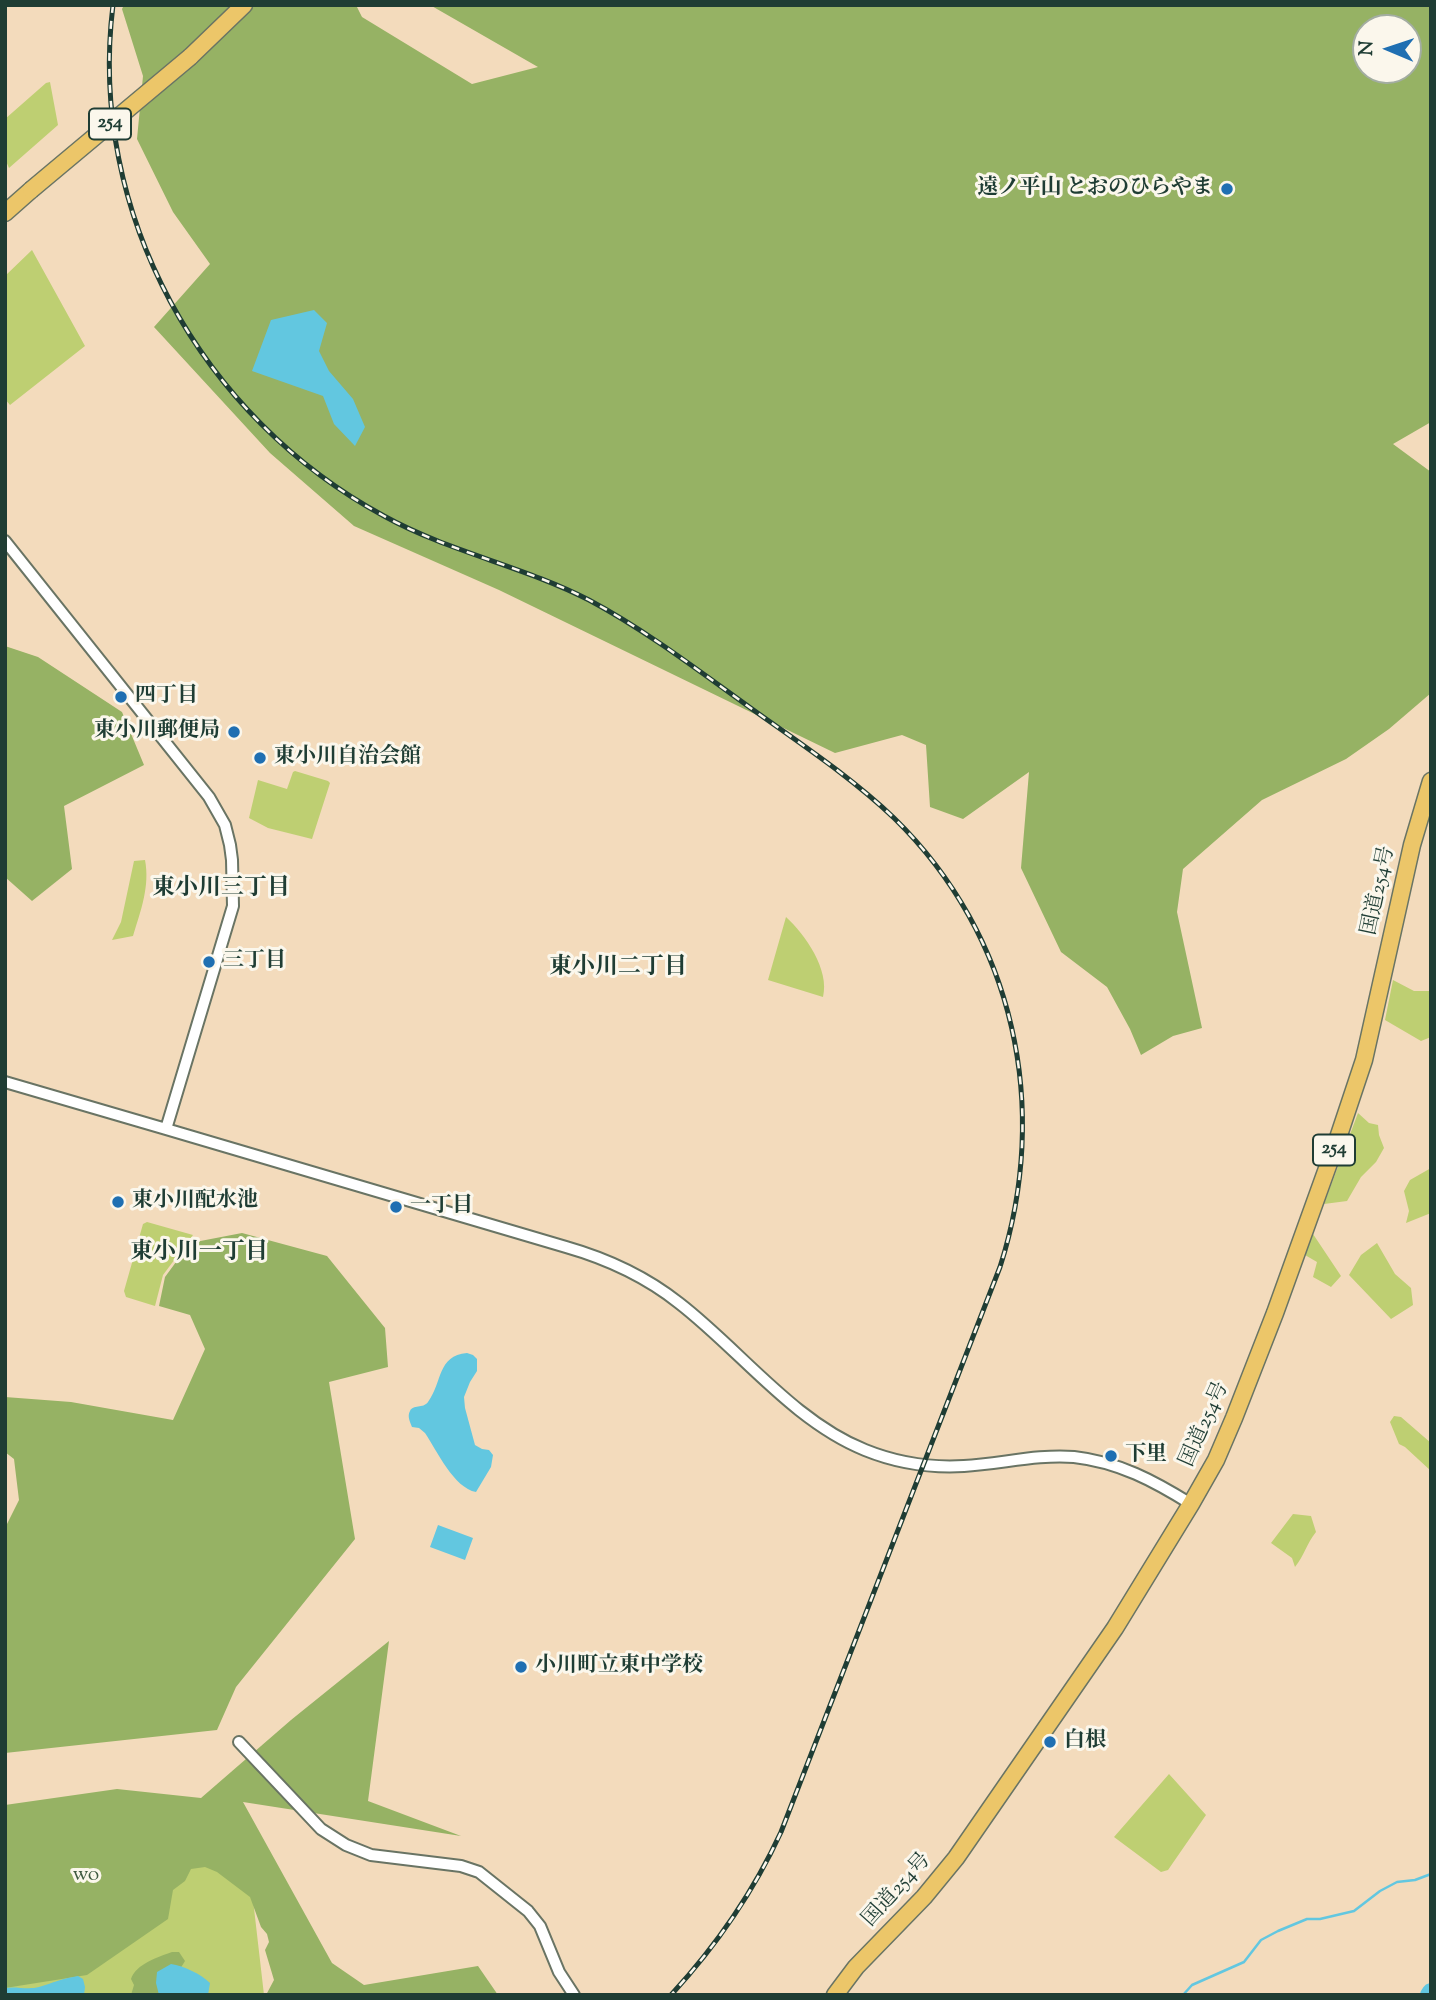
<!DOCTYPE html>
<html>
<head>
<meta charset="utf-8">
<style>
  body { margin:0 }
  #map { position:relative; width:1436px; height:2000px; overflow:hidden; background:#f3dbbc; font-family:"Sorts Mill Goudy",serif }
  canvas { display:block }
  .frame { position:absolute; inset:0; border:7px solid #1f3d34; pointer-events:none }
  .north { position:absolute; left:1352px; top:14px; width:70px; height:70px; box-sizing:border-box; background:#fbf7ec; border:2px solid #a3ada2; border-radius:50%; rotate:272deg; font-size:19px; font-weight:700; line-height:28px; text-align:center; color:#1f3d34 }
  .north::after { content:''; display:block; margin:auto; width:24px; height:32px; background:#1f6fb2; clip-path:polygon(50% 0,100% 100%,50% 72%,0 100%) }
</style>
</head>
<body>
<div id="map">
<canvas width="1436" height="2000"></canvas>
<div class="frame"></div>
<div class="north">N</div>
</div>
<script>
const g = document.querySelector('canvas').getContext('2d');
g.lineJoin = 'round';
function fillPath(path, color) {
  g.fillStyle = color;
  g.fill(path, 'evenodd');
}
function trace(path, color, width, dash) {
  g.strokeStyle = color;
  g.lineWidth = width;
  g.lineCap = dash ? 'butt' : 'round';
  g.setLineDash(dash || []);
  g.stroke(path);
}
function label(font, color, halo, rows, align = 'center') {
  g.font = font + ' "Sorts Mill Goudy","Noto Serif JP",serif';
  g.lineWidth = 6;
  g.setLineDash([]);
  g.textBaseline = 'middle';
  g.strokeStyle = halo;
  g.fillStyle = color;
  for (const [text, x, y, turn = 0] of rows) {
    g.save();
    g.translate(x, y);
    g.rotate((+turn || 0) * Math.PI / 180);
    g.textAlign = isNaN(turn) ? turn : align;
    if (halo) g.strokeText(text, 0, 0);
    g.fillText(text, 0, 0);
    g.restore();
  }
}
const green = new Path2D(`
  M50,82L58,125L9,168L5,159V119L46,83Z
  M32,250L85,346L10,405L5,399V276Z
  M295,771L328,781L330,783L312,839L268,828L249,818L258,780L287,789L293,772Z
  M145,860C150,886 141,910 133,936L112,940L121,922L134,861Z
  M786,917C805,934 830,970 823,997L768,980Z
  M1393,980L1414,991H1431V1037L1421,1041L1385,1020Z
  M1358,1113L1369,1123L1378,1125L1379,1135L1384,1148L1376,1162L1361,1177L1347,1201L1324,1204Z
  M1431,1168V1213L1406,1223L1409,1211L1404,1191L1410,1180Z
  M147,1222L193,1235L163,1275L155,1306L126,1297L124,1291L143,1224Z
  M1313,1234L1341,1276L1331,1287L1313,1277L1317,1262L1305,1255Z
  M1377,1243L1395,1274L1411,1288L1413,1305L1391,1319L1349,1275L1361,1255Z
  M1394,1416L1401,1417L1431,1443V1471L1405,1447L1399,1444L1390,1422Z
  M1293,1514L1311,1516L1316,1532C1307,1543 1304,1556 1295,1567L1292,1558L1271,1543Z
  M1169,1774L1206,1815L1168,1870L1161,1872L1114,1837Z
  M246,1839L264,1995H5V1963Z`);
const forest = new Path2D(`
  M124,5H356L362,17L472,84L538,67L430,5L1431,6V422L1393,444L1431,472V693L1389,729L1346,759L1262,800L1183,869L1177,912L1202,1028L1173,1036L1141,1055L1130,1029L1107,987L1061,952L1021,868L1029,772L963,819L930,807L926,745L902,735L835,753L499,590L354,526L270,453L154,327L210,264L173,212L137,139L143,76L122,9ZM1366,28H1408V70H1366Z
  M5,646L38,657L122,712L144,765L64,806L72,869L32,901L5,877Z
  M242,1233L327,1256L385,1328L388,1367L329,1382L355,1539L236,1687L217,1730L5,1753V1528L19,1500L14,1459L5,1452V1397L71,1402L173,1420L205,1349L190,1315L159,1306L165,1277L190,1243Z
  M389,1641L368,1801L461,1836L243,1802L332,1963L364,1985L478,1966L498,1995H266L274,1980L265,1950L269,1942L267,1934L261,1927L250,1897L217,1872L205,1867L191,1869L185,1881L173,1890L168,1919L87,1975L5,1988V1805L117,1789L201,1798L291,1720Z
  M172,1952H179L185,1961L164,1995H131L134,1985L131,1979C136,1964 158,1957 172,1952Z`);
const water = new Path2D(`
  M314,310L327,323L319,351L329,371L353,399L365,427L355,446L334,424L323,396L252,371L271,320Z
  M467,1353L473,1355L477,1359V1371L470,1382L464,1397L465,1408L475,1445L482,1449L489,1450L493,1455L491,1467L476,1492C454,1488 437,1451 425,1433L419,1428L412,1427C410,1422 407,1416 410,1411C413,1404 423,1409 428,1402C443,1381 437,1356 467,1353Z
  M438,1525L473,1538L465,1560L430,1547Z
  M171,1964C184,1966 201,1974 210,1983L208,1995H159L156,1983L157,1972Z
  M78,1976L83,1979L85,1987L84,1995H5V1988C16,1986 28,1990 39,1987C52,1983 64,1978 78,1976Z`);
const stream = new Path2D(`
  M1431,1043V1048
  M1183,1995L1192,1985L1244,1962L1261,1940L1278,1931L1307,1919H1320L1354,1911L1380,1891L1397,1882L1415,1880L1431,1874`);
const river = new Path2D(`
  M1429,1995L1431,1992`);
const minor = new Path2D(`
  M5,541L209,797L225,825L230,845L232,860L233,906L166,1129L566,1247C608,1259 645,1276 679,1303C740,1350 793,1421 865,1450C897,1463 930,1468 964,1466C1001,1464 1037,1454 1074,1457C1119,1462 1154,1481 1191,1504
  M5,1082L166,1129
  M239,1742L321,1829L346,1845L371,1855L461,1866L479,1872L528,1911L540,1926L559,1972L574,1995`);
const highway = new Path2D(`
  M190,57L244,5
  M5,213L31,190
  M835,1995L856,1967L924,1897L956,1858L1115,1628L1191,1504L1216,1460L1234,1418L1275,1313L1338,1138L1364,1060L1412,845L1431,781`);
const rail = new Path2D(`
  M113,5C87,213 202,418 384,516C449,552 523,566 589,600C647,631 699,671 752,709C801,744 851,777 894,818C1015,936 1051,1108 1000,1267L781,1832C753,1893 716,1946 671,1995`);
const highwayBridge = new Path2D(`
  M31,190L190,57`);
const markers = [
  [1227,189,7,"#1f6fb2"],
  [121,697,7,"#1f6fb2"],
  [234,732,7,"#1f6fb2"],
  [260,758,7,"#1f6fb2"],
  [209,962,7,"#1f6fb2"],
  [118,1202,7,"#1f6fb2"],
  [396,1207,7,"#1f6fb2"],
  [1111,1456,7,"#1f6fb2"],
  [521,1667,7,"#1f6fb2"],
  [1050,1742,7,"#1f6fb2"]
];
const shields = [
  [110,124,42],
  [1334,1150,42]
];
const shieldNames = [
  ["254",110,124],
  ["254",1334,1150]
];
const poiNames = [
  ["遠ノ平山 とおのひらやま",1213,189,"right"],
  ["四丁目",135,697],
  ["東小川郵便局",220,732,"right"],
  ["東小川自治会館",274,758],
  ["三丁目",223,962],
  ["東小川配水池",132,1202],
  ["一丁目",410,1207],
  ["下里",1125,1456],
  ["小川町立東中学校",535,1667],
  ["白根",1064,1742]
];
const streetNames = [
  ["国道254号",1380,891,-78],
  ["国道254号",1206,1425,-66],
  ["国道254号",898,1891,-48]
];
const parkNames = [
  ["wo",86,1876]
];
const neighbourhoodNames = [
  ["東小川三丁目",221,890],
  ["東小川二丁目",618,969],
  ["東小川一丁目",199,1254]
];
fillPath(green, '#becf72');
fillPath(forest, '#96b264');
fillPath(water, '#62c7e0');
trace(stream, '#62c7e0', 2.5);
trace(river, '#62c7e0', 18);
trace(minor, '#697464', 14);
trace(highway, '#697464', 19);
trace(minor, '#fff', 10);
trace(highway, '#ecc669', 16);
trace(rail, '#1f3d34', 5);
trace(rail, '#fbf7ec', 2.5, [8]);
trace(highwayBridge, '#697464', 19, []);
trace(highwayBridge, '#ecc669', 16);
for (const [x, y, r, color] of markers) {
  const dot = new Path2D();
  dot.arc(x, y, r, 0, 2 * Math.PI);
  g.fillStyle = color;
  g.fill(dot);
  trace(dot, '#fbf7ec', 2.5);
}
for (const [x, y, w] of shields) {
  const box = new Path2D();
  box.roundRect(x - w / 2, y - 15.5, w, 31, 5);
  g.fillStyle = '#fbf7ec';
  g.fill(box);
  trace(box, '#1f3d34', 2);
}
label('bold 19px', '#1f3d34', null, shieldNames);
label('bold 21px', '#1f3d34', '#fbf7ec', poiNames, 'left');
label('21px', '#1f3d34', '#fbf7ec', streetNames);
label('21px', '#3f5a40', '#fbf7ec', parkNames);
label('bold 23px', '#1f3d34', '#fbf7ec', neighbourhoodNames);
</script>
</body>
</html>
